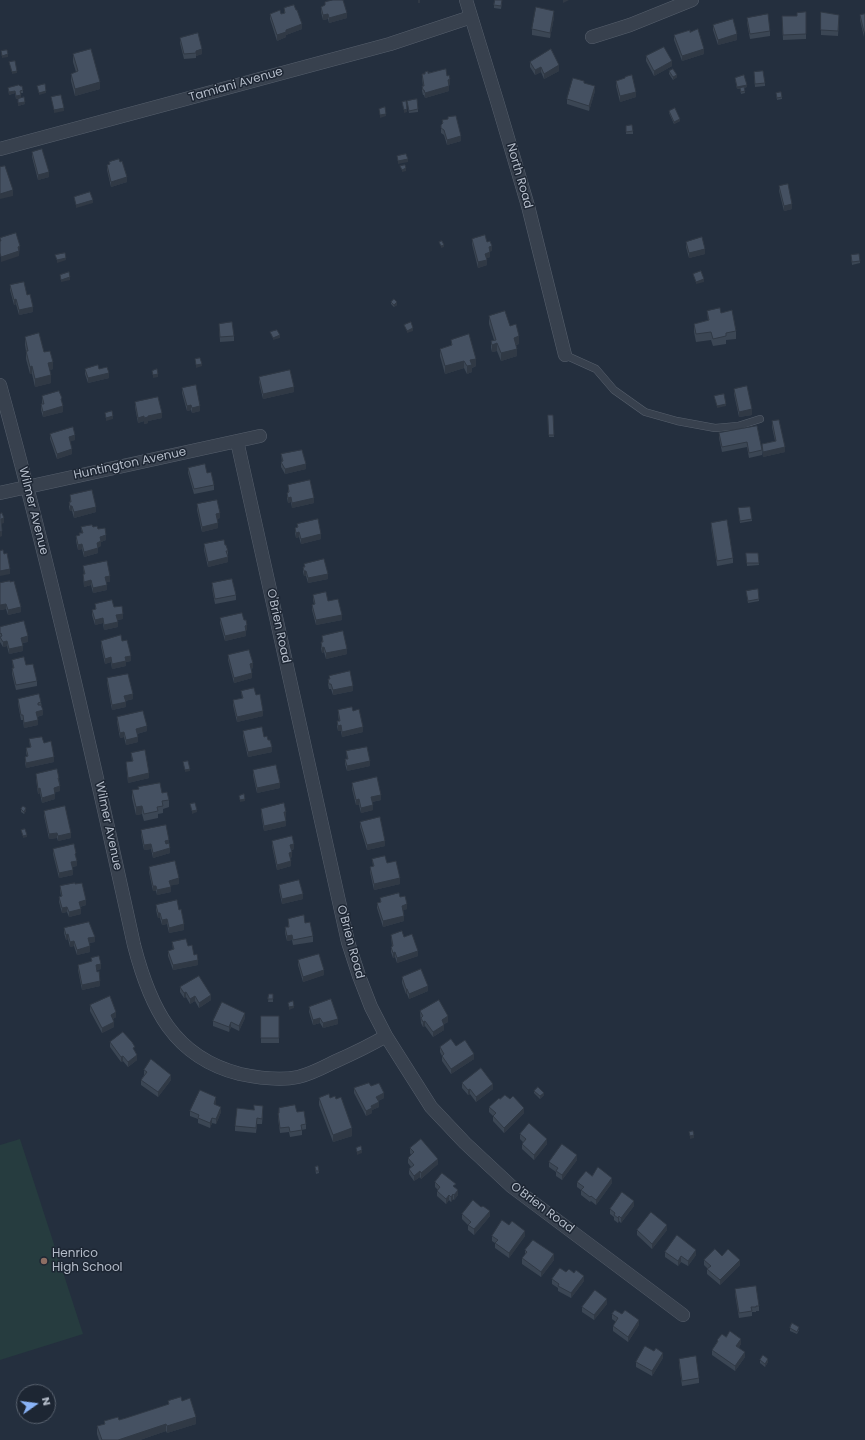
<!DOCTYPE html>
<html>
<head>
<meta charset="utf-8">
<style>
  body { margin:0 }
  #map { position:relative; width:865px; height:1440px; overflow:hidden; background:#242f3e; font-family:Poppins,sans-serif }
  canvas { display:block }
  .north { position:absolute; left:16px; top:1384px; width:40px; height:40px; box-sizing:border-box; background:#1d2633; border:1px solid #59626f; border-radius:50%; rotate:76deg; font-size:11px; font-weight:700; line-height:16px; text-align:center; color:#b4bcc9 }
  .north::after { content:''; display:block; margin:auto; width:14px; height:18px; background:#8ab4f8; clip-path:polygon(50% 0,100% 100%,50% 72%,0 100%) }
</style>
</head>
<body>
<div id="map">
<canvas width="865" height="1440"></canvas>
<div class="north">N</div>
</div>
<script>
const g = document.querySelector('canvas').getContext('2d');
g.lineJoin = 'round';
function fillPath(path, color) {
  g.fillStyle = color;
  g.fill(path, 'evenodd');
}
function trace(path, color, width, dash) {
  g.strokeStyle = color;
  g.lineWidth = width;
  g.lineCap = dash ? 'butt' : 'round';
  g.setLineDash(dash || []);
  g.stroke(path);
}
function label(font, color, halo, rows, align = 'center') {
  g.font = font + ' Poppins,sans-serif';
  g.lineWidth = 3;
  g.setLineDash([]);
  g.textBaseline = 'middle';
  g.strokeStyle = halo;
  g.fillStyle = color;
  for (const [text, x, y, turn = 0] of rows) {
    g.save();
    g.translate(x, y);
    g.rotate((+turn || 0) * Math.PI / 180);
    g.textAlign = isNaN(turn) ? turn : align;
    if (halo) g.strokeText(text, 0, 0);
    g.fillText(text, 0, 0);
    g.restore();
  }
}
const green = new Path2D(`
  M20,1139L83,1334L0,1360V1145Z`);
const service = new Path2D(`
  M565,355L596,369L614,390L645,412L677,421L715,428L738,426L760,419`);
const minor = new Path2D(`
  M466,0L497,101L528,206L565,355
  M592,37L630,25L692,0
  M0,149L390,44L471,17
  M0,385C51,571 93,758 134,945C150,1007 173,1057 240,1074C259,1078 279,1081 298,1077C311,1074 322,1068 334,1062C352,1054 369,1046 386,1036
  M237,441L348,942L359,976L371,1007L386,1036L431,1107L465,1143L511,1186L683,1315
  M0,493L260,436`);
const wall = new Path2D(`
  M325,2L347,18L329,23L328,19L323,20L321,12V7L325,6Z
  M502,2L501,9L494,8V5Z
  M284,8L302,29L286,35V37L277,41L270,19V14H281L284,13Z
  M806,12V39L783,40L782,16H797Z
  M865,14L864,37L860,20V15Z
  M554,17L550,38L532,35V29Z
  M747,18L770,31V36L750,39L747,23Z
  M839,20L838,36L821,35V30Z
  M713,25L737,40L718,45L713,30Z
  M690,32L704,54L682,61L674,40V35Z
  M180,38L202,54L196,56V58L184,59L180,43Z
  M73,54L100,89L75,96L71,81V74L76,72L73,62Z
  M646,56L672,66L654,76L646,61Z
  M530,62L559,71L544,79L541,72L535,75L530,67Z
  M669,71L677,77L673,80L669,74Z
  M428,73L447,76L450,84L449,85V91L425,98L424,95H423L422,91V86H423L422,79V74Z
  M754,74L765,83V86L755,87Z
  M625,78L636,97L620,102L616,86V81Z
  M735,78L747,87L744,88L745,93L741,94L740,89H737Z
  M584,83L595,91L589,111L567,104V99Z
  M20,86L23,90V93H21V98L25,104L18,106V99H16L15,93L9,95L8,88Z
  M776,93L782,97V99L777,100Z
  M407,101L418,109V112L409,113Z
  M669,111L680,121L674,124L669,113Z
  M442,120L461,141L447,145L444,135L441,133V125L442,124Z
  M626,126L633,131V134H626Z
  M32,152L49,177L38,180L32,157Z
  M109,162L127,182L111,187L107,170V165H109Z
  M779,186L792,209L784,211L779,191Z
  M472,239L487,242L492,251H490V257L487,258V265L478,268L472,244Z
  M686,242L705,254L689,258L686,247Z
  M851,255L860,261V263L852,265Z
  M10,285L27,295L33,312L19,315L16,304L14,305L10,290Z
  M391,302L397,305L394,307L391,304Z
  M707,311L721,313L736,331V339L726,340V344L713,346L711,340L696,342L694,332V324L708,321Z
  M489,316L510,326L519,344L516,345L517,356L501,361L497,351L492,352L491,348V341L494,340L489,324Z
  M219,324L234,336V341L220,342Z
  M25,337L44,352L53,369L50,370L51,383L35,387L32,374H30L26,359V351L25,345Z
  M451,340L476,366L472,368V372L467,374L464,368L445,374L440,356V349L451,345Z
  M85,369H99L109,378L88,383L85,374Z
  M259,377L294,392L263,399L259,382Z
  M182,388L200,411L192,413L191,410L187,411L182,393Z
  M734,389L752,415L739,417L734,394Z
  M42,396L62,403L63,412L43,417L41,410V404H42Z
  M135,402L162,418L148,421V423L144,424V421L138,423L135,407Z
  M548,415H553L554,437H549Z
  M772,421L785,452L763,457L762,449V444L775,441L772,427Z
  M757,426L762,450V455L749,458L747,447L722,452L719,438V433Z
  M50,434L75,440L70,441L72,454L57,459L50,439Z
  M281,454L306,469L285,474L281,467V462H282Z
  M188,468L207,473L214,485V490L194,494L188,473Z
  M288,485L314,503L292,508L291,502L288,503L287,498V493H288Z
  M70,495L96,512L74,518L72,511H70L69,507V502H70Z
  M197,504L220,518L217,519L218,528L202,532L197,510Z
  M738,508L752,519V521L740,523Z
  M711,523L733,558V563L717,566L711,528Z
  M297,524L321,539L301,544L299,537L296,538L295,533V528H297Z
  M81,527H93L98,529L106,540L101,542V546L98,547V553L84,557L82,549L78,550L76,541V536L79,535V533H82Z
  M204,544L225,545L228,551V562L208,567L204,550Z
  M746,553H758L759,565L747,566Z
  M304,564L328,579L308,583L306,576H304L303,572V567H304Z
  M83,566L110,582H106L107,590L93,593L91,585L84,587L83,574H84Z
  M0,583L21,612L8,615L6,609L0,610Z
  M212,583L236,595V600L215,604L212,588Z
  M746,591L759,599V601L748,603Z
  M313,595L328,601L342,620L316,625L312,610V605L314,604L313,600Z
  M95,604L114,607L123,619L117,620L118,627L104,630L103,623L95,625L92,615V610L95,609Z
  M220,618L247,630H246V636L225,641L220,623Z
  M0,627L28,642L22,643L23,651L9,654L7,646L3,647L0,642Z
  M322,636L347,654L326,659L324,652L322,653L321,648V642H322Z
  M101,641H122L131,661L126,662V666L112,669L111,662L105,664L101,646Z
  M228,655L253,668L251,669L252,678L234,683L228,660Z
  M12,660L26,665L37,681V686L16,690L12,674V668H13Z
  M329,676L353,691L333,695L331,689H329L328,684V679H329Z
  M107,678L133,699L125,701L126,707L112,710L107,683Z
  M241,691L256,695L263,716L237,722L233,705V700L242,698Z
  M18,699L41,702L43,715L37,717L38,725L24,728L23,720H21L18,704Z
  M338,710L353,711L363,732L342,737L341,731H338L337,726V721H339L338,715Z
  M117,717L147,731L137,734L138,742L126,745L124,737L120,738L117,722Z
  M243,731L264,737L268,740L272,752L248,757L243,736Z
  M29,739L44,743L54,762L26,768L25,762V757L27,756L26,753V748L30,747Z
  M346,751L370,766L347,771L345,764V759H347Z
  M131,753L149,778L128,783L126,762L132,761Z
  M253,770L280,788L257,793L253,775Z
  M36,774L59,778L60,791L55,792V799L42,803L40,793L38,794L36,779Z
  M352,783L381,800L372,802L373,810L361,813L359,805H356L352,789Z
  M132,790L162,793L169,800V807L163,809V813L158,814V818L144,821L142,814L136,815L132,798Z
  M21,809L26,811L24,814L21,812Z
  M261,809L286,817H285L286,826L264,831L261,814Z
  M44,811L71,838L58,841L57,838L49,839L44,816Z
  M360,822L385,846L367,850L360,827Z
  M141,830L169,843L170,853L153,858L151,849L144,850L141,835Z
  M272,841L294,849L292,850V857L290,858L291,866L277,870L272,846Z
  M53,849L76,858L77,866L72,867L73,875L59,878L53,854Z
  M372,859L387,863L400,884L374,890L370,872V867L373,866Z
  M149,867L179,884L170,885L171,892L157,895L156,891H153L149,872Z
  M279,885L303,899L282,904L279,890Z
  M60,886L86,905L80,907L81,914L69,917L67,912L62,913L59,902V897L61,896L60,891Z
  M400,897L407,909L403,910L404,921L383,927L377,908V903L380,902V898Z
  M156,905L179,910L184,930L169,933L167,924L162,925L160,918H158L156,910Z
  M288,919L313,936V942L293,945L292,940L287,941L285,933V927H288Z
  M64,928L95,942L89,943L90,952L77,955L74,946L70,947L68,939L66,940L64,933Z
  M391,935L404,937L418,956L397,963L395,957L393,958L391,952V947H392Z
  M172,942L188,946L198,965L173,970L168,956V951L173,950Z
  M91,958L101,969L97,970L100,986L82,990L78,970V965L91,962Z
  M298,960L324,975L303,982L298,965Z
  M402,977L428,991L409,999L407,994H406L402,983Z
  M180,987L211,1000L199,1008L195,1001L190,1004L186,997L184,998L180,992Z
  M269,994H273V1002H268Z
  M90,1005L116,1017L113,1019L114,1027L102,1033L90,1011Z
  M309,1007L338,1024L323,1028L320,1023L313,1025L309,1012Z
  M420,1011L448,1022L444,1024V1030L433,1037L425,1026L423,1027L421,1023Z
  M261,1016H279V1043H261Z
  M245,1018L239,1031L231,1027L229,1032L213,1026V1021Z
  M110,1042L135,1051L137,1060L128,1067L123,1061L121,1062L110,1047Z
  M456,1046L474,1059L451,1074L442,1061V1056L440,1052V1047Z
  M144,1070L171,1080L158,1097L141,1085V1080L144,1075Z
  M462,1083L493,1089L476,1102L470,1094L468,1095L462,1088Z
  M371,1086L384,1098L378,1101L379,1107L372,1110V1113L366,1116L354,1093V1088Z
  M534,1091L544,1095L540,1099L534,1093Z
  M319,1098H330L352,1136L333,1142L319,1105Z
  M500,1099L524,1113L504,1133L493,1121V1116L489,1112V1107Z
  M216,1102L215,1104L221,1112L216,1124L212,1123L210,1128L198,1123V1119L190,1116V1111Z
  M279,1108L297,1112L306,1124V1129L302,1130V1135L290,1137L289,1132L280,1133L278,1118Z
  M263,1112L262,1124H257L256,1133L235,1131V1126Z
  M520,1134L547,1144L534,1160L522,1149V1144L523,1142L520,1139Z
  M410,1148L438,1164L421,1179L420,1177L414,1181L409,1174V1169L411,1167L408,1163V1158L411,1155L410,1153Z
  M577,1160L562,1180L556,1176V1172L549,1167V1162Z
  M315,1167L319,1171V1173L316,1174Z
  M592,1176L612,1183L596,1205L591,1201L590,1202L581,1195V1190L577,1187V1182Z
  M435,1182L456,1188L458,1195L454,1200L453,1199L451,1202L449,1200L446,1204L437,1196V1191L438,1190L435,1187Z
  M634,1206L621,1223L619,1221L618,1223L614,1220V1217L610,1214V1209Z
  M481,1207L490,1216L474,1235L468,1230V1225L462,1219V1214Z
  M637,1230H667L652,1249L637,1235Z
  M492,1236H525L509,1258L495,1248V1243L492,1241Z
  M525,1250L554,1260L541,1277L522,1264V1258L525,1255Z
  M665,1252L696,1255L688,1266L681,1262L678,1266L665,1257Z
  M722,1256L740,1265L720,1285L707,1274V1269H708L704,1265V1260Z
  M566,1272L584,1281L571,1298L558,1291V1288L552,1284V1279Z
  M735,1289L759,1306V1311H756V1312H752V1316L739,1318L735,1294Z
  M607,1304L594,1320L582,1312V1307Z
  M612,1314L639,1325L628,1342L613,1331V1326L616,1322L612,1319Z
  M790,1328L799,1330L797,1334L790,1331Z
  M726,1337L741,1344L739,1347L745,1357L735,1371L712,1355V1350L717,1342V1340Z
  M654,1351L663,1358L652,1376L636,1367V1362Z
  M679,1359L699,1378V1383L682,1386L679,1364Z
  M760,1360L768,1362L765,1367L760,1363Z
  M168,1401H182L196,1424L167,1433L166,1431L140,1440H99L97,1434V1426L104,1424V1421L119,1420L168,1405Z`);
const shadedWall = new Path2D(`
  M418,0H422H420V3H418Z
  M563,0H569L563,3Z
  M554,11V17L550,38V33Z
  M347,13V18L329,23V18Z
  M328,14V19L323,20V15Z
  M302,24V29L286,35V37L277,41V35L286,30Z
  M737,34V40L718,45V40Z
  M202,49V54L196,56V51Z
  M704,49V54L682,61V56Z
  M8,54V57L2,58V56Z
  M672,61V66L654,76V71Z
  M559,65V71L544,79V74Z
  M541,67V72L535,75V70Z
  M17,71V73L12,74V72Z
  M677,75V77L673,80V77Z
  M450,79V84L448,85V80Z
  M100,82V89L75,96V89Z
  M747,85V87L737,89V87Z
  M449,86V91L425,98V93Z
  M595,86V91L589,111V106Z
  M15,91V93L9,95V92Z
  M46,91V93L39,95V93Z
  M636,92V97L620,102V96Z
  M21,95V98L16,99V96Z
  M25,102V104L18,106V103Z
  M64,108V111L54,113V110Z
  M407,109V112L404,113V110Z
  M386,114V116L380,118V115Z
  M680,119V121L674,124V122Z
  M461,136V141L447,145V140Z
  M408,159V162L398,164V161Z
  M406,168V171L402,172V170Z
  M49,172V177L38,180V175Z
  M127,177V182L111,187V182Z
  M13,190V196L0,199V194Z
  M93,200V203L76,208V205Z
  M792,204V209L784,211V206Z
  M444,245V247L441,248V246Z
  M20,246L19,256L1,262V257Z
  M492,246V251L489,252V247Z
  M705,249V254L689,258V253Z
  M490,252V257L485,259V254Z
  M66,258V260L57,263V260Z
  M487,260V265L478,268V262Z
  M70,277V280L61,282V280Z
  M704,279V282L696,284V282Z
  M16,299V304L14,305V300Z
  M397,302V305L394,307V305Z
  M33,307V312L19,315V310Z
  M413,328V331L407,333V331Z
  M280,335V338L273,340V338Z
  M519,336V344L514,345V338Z
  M497,343V351L492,352V345Z
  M517,349V356L501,361V353Z
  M476,359V366L472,368V372L467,374V366L470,360Z
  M464,361V368L445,374V366Z
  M53,362V369L48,371V363Z
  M202,364V366L196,368V365Z
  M32,366V374H30V367Z
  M109,373V378L88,383V378Z
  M158,374V377L153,378V375Z
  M51,375V383L35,387V379Z
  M294,387V392L263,399V394Z
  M726,404V406L717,408V406Z
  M191,405V410L187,411V406Z
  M63,406V412L43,417V412Z
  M200,406V411L192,413V408Z
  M752,409V415L739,417V412Z
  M162,413V418L148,421V423L144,424V418L148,416Z
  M113,416V419L106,421V418Z
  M144,416V421L138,423V418Z
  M75,435V440L69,442V437Z
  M785,447V452L763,457V452Z
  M72,449V454L57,459V454Z
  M306,464V469L285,474V469Z
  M291,497V502L288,503V498Z
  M314,498V503L292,508V503Z
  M70,506H72V511H70Z
  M96,507V512L74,518V512Z
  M220,513V518L216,519V514Z
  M4,518V523L1,524V519Z
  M218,523V528L202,532V527Z
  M2,531V536L0,537V532Z
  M299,532V537L296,538V533Z
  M321,534V539L301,544V539Z
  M106,535V540L101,542V546L97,548V543L100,537Z
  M82,544V549L78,550V545Z
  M98,548V553L84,557V552Z
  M228,557V562L208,567V562Z
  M10,569V574L0,576V571Z
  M304,571H306V576H304Z
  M328,574V579L308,583V578Z
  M110,576V582H105V577Z
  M91,580V585L84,587V582Z
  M107,585V590L93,593V588Z
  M6,604V609L0,610V605Z
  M21,607V612L8,615V610Z
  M123,614V619L116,620V615Z
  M342,615V620L316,625V620Z
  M103,618V623L95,625V620Z
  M118,622V627L104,630V625Z
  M247,625V630L245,631V626Z
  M246,631V636L225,641V636Z
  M28,636V642L21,643V638Z
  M7,641V646L3,647V642Z
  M23,646V651L9,654V649Z
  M324,647V652L322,653V648Z
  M347,649V654L326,659V653Z
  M131,656V661L126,662V666L112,669V664L125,657Z
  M111,657V662L105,664V659Z
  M253,663V668L250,669V664Z
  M252,673V678L234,683V678Z
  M353,686V691L333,695V690Z
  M133,694V699L124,701V696Z
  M126,702V707L112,710V705Z
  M43,710V715L36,717V712Z
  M263,711V716L237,722V717Z
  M38,720V725L24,728V723Z
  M341,725V731H338V726Z
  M147,726V731L136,734V729Z
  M363,727V732L342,737V732Z
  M124,732V737L120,738V733Z
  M138,737V742L126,745V740Z
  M272,747V752L248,757V752Z
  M54,757V762L26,768V763Z
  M370,761V766L347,771V766Z
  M190,769V771L185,772V770Z
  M149,773V778L128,783V778Z
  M280,783V788L257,793V788Z
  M60,786V791L54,793V788Z
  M40,788V793L38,794V789Z
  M55,794V799L42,803V798Z
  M381,795V800L371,802V797Z
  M245,799V801L240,802V800Z
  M359,799V805H356V800Z
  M373,805V810L361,813V808Z
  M142,806V814L136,815V807Z
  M26,808V811L24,814V812Z
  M197,810V812L192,814V811Z
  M284,812H286V817H284Z
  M286,821V826L264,831V826Z
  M57,833V838L49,839V834Z
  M71,833V838L58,841V836Z
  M27,835V837L23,838V836Z
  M169,840V845L165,846V841Z
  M385,841V846L367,850V845Z
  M151,844V849L144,850V845Z
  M294,844V849L290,850V845Z
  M170,848V853L153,858V853Z
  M292,852V857L289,858V853Z
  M77,861V866L71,867V862Z
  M291,861V866L277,870V865Z
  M73,870V875L59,878V873Z
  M179,878V884L169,886V881Z
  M400,878V884L374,890V884Z
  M153,886H156V891H153Z
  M171,887V892L157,895V890Z
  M303,894V899L282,904V899Z
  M86,900V905L79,907V902Z
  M407,904V909L402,911V906Z
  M67,907V912L62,913V908Z
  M81,909V914L69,917V912Z
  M158,913H160V918H158Z
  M404,916V921L383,927V921Z
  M167,919V924L162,925V920Z
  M184,924V930L169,933V928Z
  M68,934V939L66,940V935Z
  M292,935V940L287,941V936Z
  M95,937V942L88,943V938Z
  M74,941V946L70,947V942Z
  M90,946V952L77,955V950Z
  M418,951V956L397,963V958Z
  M395,952V957L393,958V953Z
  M198,960V965L173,970V965Z
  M101,964V969L96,970V965Z
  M324,970V975L303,982V977Z
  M100,981V986L82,990V985Z
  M428,986V991L409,999V994Z
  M406,989H407V994H406Z
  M186,992V997L184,998V993Z
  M211,995V1000L199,1008V1003Z
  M195,996V1001L190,1004V999Z
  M294,1006V1008L289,1010V1007Z
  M116,1012V1017L111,1020V1015Z
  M245,1013V1018L239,1031V1026Z
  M448,1016V1022L442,1025V1020Z
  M320,1018V1023L313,1025V1020Z
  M338,1019V1024L323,1028V1023Z
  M425,1021V1026L423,1027V1022Z
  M114,1022V1027L102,1033V1028Z
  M231,1022V1027L229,1032V1027Z
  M444,1025V1030L433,1037V1032Z
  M474,1054V1059L451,1074V1069Z
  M137,1055V1060L128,1067V1062Z
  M123,1056V1061L121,1062V1057Z
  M171,1075V1080L158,1097V1092Z
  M493,1084V1089L476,1102V1097Z
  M470,1089V1094L468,1095V1090Z
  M384,1093V1098L376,1102V1097Z
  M544,1093V1095L540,1099V1096Z
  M216,1097V1102L214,1109V1104Z
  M379,1102V1107L372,1110V1113L366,1116V1111L371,1106Z
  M221,1107V1112L216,1124V1119Z
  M524,1108V1113L504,1133V1128Z
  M212,1118V1123L210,1128V1123Z
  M352,1128V1136L333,1142V1135Z
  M694,1135V1138L690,1139V1136Z
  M547,1139V1144L534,1160V1155Z
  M362,1150V1153L357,1155V1152Z
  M577,1155V1160L562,1180V1175Z
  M438,1159V1164L421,1179V1173Z
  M420,1171V1177L414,1181V1176Z
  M612,1178V1183L596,1205V1200Z
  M458,1190V1195L454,1200V1195Z
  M453,1194V1199L451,1202V1197Z
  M449,1195V1200L446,1204V1199Z
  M634,1201V1206L621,1223V1218Z
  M490,1211V1216L474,1235V1229Z
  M619,1216V1221L618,1223V1218Z
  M667,1225V1230L652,1249V1244Z
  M525,1231V1236L509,1258V1253Z
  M696,1250V1255L688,1266V1261Z
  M554,1254V1260L541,1277V1272Z
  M681,1256V1262L678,1266V1261Z
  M740,1260V1265L720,1285V1280Z
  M584,1276V1281L571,1298V1293Z
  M607,1299V1304L594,1320V1315Z
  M639,1320V1325L628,1342V1337Z
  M741,1339V1344L736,1351V1346Z
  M745,1352V1357L735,1371V1366Z
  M663,1353V1358L652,1376V1371Z
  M768,1359V1362L765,1367V1364Z
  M196,1417V1424L167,1433V1426Z
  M166,1424V1431L140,1440H118Z`);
const building = new Path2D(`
  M333,0H343L347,13L329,18L328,14L323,15L321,7L325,5V2Z
  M495,0H502L501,6L494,5Z
  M294,5L296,10H297L302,24L286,30V32L277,35L270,14L280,10L281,14L285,13L284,8Z
  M536,7L554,11L550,33L532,29Z
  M806,12V34L783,35L782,16H797V13Z
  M821,12L839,15L838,31L821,30Z
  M768,14L770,31L750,34L747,18Z
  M865,14V32H864L860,15Z
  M733,19L737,34L718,40L713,25Z
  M698,29L704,49L682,56L674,35L690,30V32Z
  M198,33L202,49L196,51V53L184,54L180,38Z
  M664,47L672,61L654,71L646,56Z
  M91,49L100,82L75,89L71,74L78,71L73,54Z
  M551,49L559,65L544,74L541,67L535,70L530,62Z
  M7,50L8,54L2,56L1,51Z
  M15,61L17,71L12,72L9,62Z
  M446,69L447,76L449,75L450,79L448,80L449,86L425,93L424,90H423L422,86H424L422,74H425V72L428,71V73Z
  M673,69L677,75L673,77L669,71Z
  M763,71L765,83L755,84L754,72Z
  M632,75L636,92L620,96L616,81L625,78V77Z
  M744,75L747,85L737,87L735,78Z
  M573,78L584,81V83L595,86L589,106L567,99Z
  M45,84L46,91L39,93L37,86Z
  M19,85L20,86H22L23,90L20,91L21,95L16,96L15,91L9,92L8,88Z
  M744,87L745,91L741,92L740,88Z
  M781,92L782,97L777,98L776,93Z
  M61,95L64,108L54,110L51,97Z
  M24,97L25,102L18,103V99Z
  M417,99L418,109L409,111L407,101Z
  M406,101L407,109L404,110L402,102Z
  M385,107L386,114L380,115L379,109Z
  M675,108L680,119L674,122L669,111Z
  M456,116L461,136L447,140L444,130L441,128V125L443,123L442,120L448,119V117Z
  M632,125L633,131L626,132V126Z
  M42,149L49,172L38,175L32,152Z
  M406,154L408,159L398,161L397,156Z
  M119,159L120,162L122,161L127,177L111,182L107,165L110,164L109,162Z
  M405,165L406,168L402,170L400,166Z
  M5,166L13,190L0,194V167Z
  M788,184L792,204L784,206L779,186Z
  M90,192L93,200L76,205L74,197Z
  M16,233L20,246L18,247L19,251L1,257L0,253V241H1L0,238Z
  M485,235L487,242L490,241L492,246L489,247L490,252L485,254L487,260L478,262L472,239Z
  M702,237L705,249L689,253L686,242Z
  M442,241L444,245L441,246L439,242Z
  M65,253L66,258L57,260L55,255Z
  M859,254L860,261L852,262L851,255Z
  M701,271L704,279L696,282L693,274Z
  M69,272L70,277L61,280L60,275Z
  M24,282L27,295L30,294L33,307L19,310L16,299L14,300L10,285Z
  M394,299L397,302L394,305L391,302Z
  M720,308L721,313L732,310L736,331L726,333V336L713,339L711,332L696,334L694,324L709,320L707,311Z
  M505,311L510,326L516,324L519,336L514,338L517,349L501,353L497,343L492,345L491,341L496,340L489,316Z
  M232,322L234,336L220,337L219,324Z
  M411,322L413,328L407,331L404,325Z
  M277,330L280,335L273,338L270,332Z
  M39,333L44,352L50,351L53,362L48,363L51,375L35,379L32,366L30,367L26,351H28L25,337Z
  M469,334L476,359L470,360L472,365L467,366L464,361L445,366L440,349L452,345L451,340Z
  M200,358L202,364L196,365L195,359Z
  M98,365L99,369L107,367L109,373L88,378L85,369Z
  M157,369L158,374L153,375L152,371Z
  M290,370L294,387L263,394L259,377Z
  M196,385L200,406L192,408L191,405L187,406L182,388Z
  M747,386L752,409L739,412L734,389Z
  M59,391L62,398L61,399L63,406L43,412L41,404H44L42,396Z
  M724,394L726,404L717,406L714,396Z
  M158,397L162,413L148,416V417L144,418V416L138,418L135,402Z
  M112,411L113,416L106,418L105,413Z
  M548,415H553L554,435H549Z
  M779,420L785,447L763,452L762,444L776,441L772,421Z
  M757,426L762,450L749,453L747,442L722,447L719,433Z
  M73,427L75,435L69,437L72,449L57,454L50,434Z
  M302,450L306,464L285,469L281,462L283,461L281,454Z
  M205,464L207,473L211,472L214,485L194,489L188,468Z
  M310,480L314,498L292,503L291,497L288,498L287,493L289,492L288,485Z
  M92,490L96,507L74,512L72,506H70L69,502H71L70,495Z
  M217,500L220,513L216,514L218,523L202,527L197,504Z
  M750,507L752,519L740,521L738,508Z
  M2,513L4,518L1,519L2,531L0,532V514Z
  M318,519L321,534L301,539L299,532L296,533L295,528L298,527L297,524Z
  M727,520L733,558L717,561L711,523Z
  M92,525L93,527L97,526L98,529L105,528L106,535L100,537L101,541L97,543L98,548L84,552L82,544L78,545L76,536L80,535L79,533H83L81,527Z
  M224,540L225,545H226L228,551H226L228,557L208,562L204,544Z
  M3,550L4,554L7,553L10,569L0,571V551Z
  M746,553H758L759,563H747Z
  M324,559L328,574L308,578L306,571H304L303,567H305L304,564Z
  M107,561L110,576L105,577L107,585L93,588L91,580L84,582L83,574H85L83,566Z
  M232,579L236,595L215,599L212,583Z
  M10,581V582L14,581L21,607L8,610L6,604L0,605V583Z
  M758,589L759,599L748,601L746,591Z
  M326,592L328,601L338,599L342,615L316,620L312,605L315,604L313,595Z
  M112,600L114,607L122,606L123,614L116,615L118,622L104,625L103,618L95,620L92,610L96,609L95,604Z
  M242,613L244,620H246L247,625L245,626L246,631L225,636L220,618Z
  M24,621L28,636L21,638L23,646L9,649L7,641L3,642L0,637L2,636L1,633L0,634V627Z
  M343,631L347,649L326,653L324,647L322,648L321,642H323L322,636Z
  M121,635L122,641L127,640L131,656L125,657L126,661L112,664L111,657L105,659L101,641Z
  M249,650L253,663L250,664L252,673L234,678L228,655Z
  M24,657L26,665L33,664L37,681L16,685L12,668H14L12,660Z
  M350,671L353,686L333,690L331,684H329L328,679H330L329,676Z
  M128,674L133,694L124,696L126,702L112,705L107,678Z
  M254,688L256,695L260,694L263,711L237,717L233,700L243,698L241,691Z
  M39,694L41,702L38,703V705H41L43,710L36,712L38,720L24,723L23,715H21L18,699Z
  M352,707L353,711L359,709L363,727L342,732L341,725L338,726L337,721H340L338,710Z
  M143,711L147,726L136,729L138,737L126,740L124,732L120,733L117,717Z
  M262,727L264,737L267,736L268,740H270L272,747L248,752L243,731Z
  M42,737L44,743L51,741L54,757L26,763L25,757L28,756L26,748L31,747L29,739Z
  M367,747L370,761L347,766L345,759H348L346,751Z
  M145,750L149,773L128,778L126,762L133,761L131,753Z
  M188,761L190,769L185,770L183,762Z
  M276,765L280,783L257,788L253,770Z
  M57,769L59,778H58L60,786L54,788L55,794L42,798L40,788L38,789L36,774Z
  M377,777L381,795L371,797L373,805L361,808L359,799L356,800L352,783Z
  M160,783L162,793L167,792L169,800L162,801L163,806L157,807L158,811L144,814L142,806L136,807L132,790L139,789L138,787Z
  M244,794L245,799L240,800L239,796Z
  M195,803L197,810L192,811L190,804Z
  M284,803L286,812H284L286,821L264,826L261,809Z
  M23,806L26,808L24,812L21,809Z
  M65,806L71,833L58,836L57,833L49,834L44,811Z
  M380,817L385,841L367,845L360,822Z
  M166,825L169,840L165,841L166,844L169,843L170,848L153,853L151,844L144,845L141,830Z
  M25,829L27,835L23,836L21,830Z
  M292,836L294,844L290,845L292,852L289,853L291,861L277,865L272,841Z
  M74,844L76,853L75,854L77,861L71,862L73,870L59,873L53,849Z
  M385,856L387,863L396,861L400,878L374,884L370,867L374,866L372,859Z
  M175,861L179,878L169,881L171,887L157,890L156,886H153L149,867Z
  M299,880L303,894L282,899L279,885Z
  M75,883V884L82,883L86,900L79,902L81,909L69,912L67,907L62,908L59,897L62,896L60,886Z
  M399,893L400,897L405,896L407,904L402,906L404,916L383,921L377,903L381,902L380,898Z
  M177,900L179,910L181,909L184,924L169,928L167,919L162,920L160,913H158L156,905Z
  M304,915L305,923L310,922L313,936L293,940L292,935L287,936L285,927H289L288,919Z
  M89,922L95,937L88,938L90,946L77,950L74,941L70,942L68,934L66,935L64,928Z
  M402,931L404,937L412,934L418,951L397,958L395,952L393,953L391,947L393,946L391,935Z
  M186,939L188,946L192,945L194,955L197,954L198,960L173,965L168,951L174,949L172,942Z
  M319,954L324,970L303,977L298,960Z
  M99,956L101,964L96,965L97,972L99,971L100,981L82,985L78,965L92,961L91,958Z
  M421,969L428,986L409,994L407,989H406L402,977Z
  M199,976L211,995L199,1003L195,996L190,999L186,992L184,993L180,987Z
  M269,994H273V999H268Z
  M110,996L116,1012L111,1015L114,1022L102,1028L90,1005Z
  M331,999L338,1019L323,1023L320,1018L313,1020L309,1007Z
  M439,1000L448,1016L442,1020L444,1025L433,1032L425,1021L423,1022L421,1018L423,1016L420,1011Z
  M293,1001L294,1006L289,1007L288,1003Z
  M222,1002L245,1013L239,1026L231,1022L229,1027L213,1021Z
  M261,1016H279V1038H261Z
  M123,1032L132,1042L135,1047L133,1048L137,1055L128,1062L123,1056L121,1057L110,1042Z
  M451,1039L456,1046L465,1040L474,1054L451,1069L442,1056L444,1054L440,1047Z
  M151,1059L171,1075L158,1092L141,1080L147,1072L144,1070Z
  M481,1068L493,1084L476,1097L470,1089L468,1090L462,1083Z
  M369,1083L371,1086L379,1083L384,1093L376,1097L379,1102L371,1106L372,1108L366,1111L354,1088Z
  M538,1087L544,1093L540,1096L534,1091Z
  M200,1090L216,1097L214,1104L221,1107L216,1119L212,1118L210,1123L198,1118L199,1115L190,1111Z
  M329,1094L330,1098L335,1096L336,1099L341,1097L352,1128L333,1135L319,1098Z
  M505,1095L510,1099L513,1096L524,1108L504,1128L493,1116L496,1113L489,1107L499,1098L500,1099Z
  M254,1105L263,1106L262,1119L257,1118L256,1128L235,1126L237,1108L254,1110Z
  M295,1105L297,1112L304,1111L306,1124L301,1125L302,1130L290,1132L289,1127L280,1128L278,1113H279V1108Z
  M529,1123L547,1139L534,1155L522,1144L526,1139L520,1134Z
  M693,1131L694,1135L690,1136L689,1132Z
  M421,1139L438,1159L421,1173L420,1171L414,1176L409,1169L414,1165L408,1158L414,1152L410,1148Z
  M562,1144L577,1155L562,1175L556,1171L558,1168L549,1162Z
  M361,1146L362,1150L357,1152L356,1148Z
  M318,1166L319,1171H316L315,1167Z
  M598,1167L612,1178L596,1200L591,1196L590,1197L581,1190L584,1187L577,1182L586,1171L592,1176Z
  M442,1173L456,1184L453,1186L458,1190L454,1195L453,1194L451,1197L449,1195L446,1199L437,1191L440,1187L435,1182Z
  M622,1192L634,1201L621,1218L619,1216L618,1218L614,1215L615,1213L610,1209Z
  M473,1200L481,1207L483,1206L490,1211L474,1229L468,1225L471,1222L462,1214Z
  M651,1212L667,1225L652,1244L637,1230Z
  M502,1220L509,1225L512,1221L525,1231L509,1253L495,1243L498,1240L492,1236Z
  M677,1235L696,1250L688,1261L681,1256L678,1261L665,1252Z
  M533,1240L554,1254L541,1272L522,1258L527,1252L525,1250Z
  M715,1249L722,1256L728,1249L740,1260L720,1280L707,1269L711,1266L704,1260Z
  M560,1268L566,1272L569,1269L574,1273L576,1270L584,1276L571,1293L558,1286L559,1284L552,1279Z
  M756,1286L759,1306H756V1307H751L752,1311L739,1313L735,1289Z
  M595,1290L607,1299L594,1315L582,1307Z
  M615,1310L622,1314L625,1310L639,1320L628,1337L613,1326L618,1318L612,1314Z
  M792,1323L799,1327L797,1332L790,1328Z
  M730,1331L741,1339L736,1346L745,1352L735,1366L712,1350L718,1341L717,1340L722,1334L726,1337Z
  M645,1346L654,1351L656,1348L663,1353L652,1371L636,1362Z
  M763,1355L768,1359L765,1364L760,1360Z
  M696,1356L699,1378L682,1381L679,1359Z
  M181,1397L182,1401L190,1398L196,1417L167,1426L166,1424L118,1440H102L97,1426L105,1424L104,1421L118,1417L119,1420L126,1418L169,1404L168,1401Z`);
const markers = [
  [44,1261,4,"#8d6e63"]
];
const streetNames = [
  ["Tamiani Avenue",236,85,-16],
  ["North Road",519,176,74],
  ["Huntington Avenue",130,464,-12],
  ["Wilmer Avenue",33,511,76],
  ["O'Brien Road",278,626,78],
  ["Wilmer Avenue",108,826,78],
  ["O'Brien Road",350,942,75],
  ["O'Brien Road",542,1208,37]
];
const poiNames = [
  ["Henrico",52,1254],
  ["High School",52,1268]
];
fillPath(green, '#263c3f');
trace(service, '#565f6c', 8);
trace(minor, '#565f6c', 14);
trace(service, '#38414e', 7);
trace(minor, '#38414e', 13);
fillPath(wall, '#3b4654');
fillPath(shadedWall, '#303945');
fillPath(building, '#455162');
trace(building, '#303945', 1);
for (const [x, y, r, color] of markers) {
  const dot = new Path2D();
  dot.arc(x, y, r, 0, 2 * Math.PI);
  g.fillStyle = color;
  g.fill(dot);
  trace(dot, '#1d2633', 1.5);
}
label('12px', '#b4bcc9', '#1d2633', streetNames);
label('12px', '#b4bcc9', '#1d2633', poiNames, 'left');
</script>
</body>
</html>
